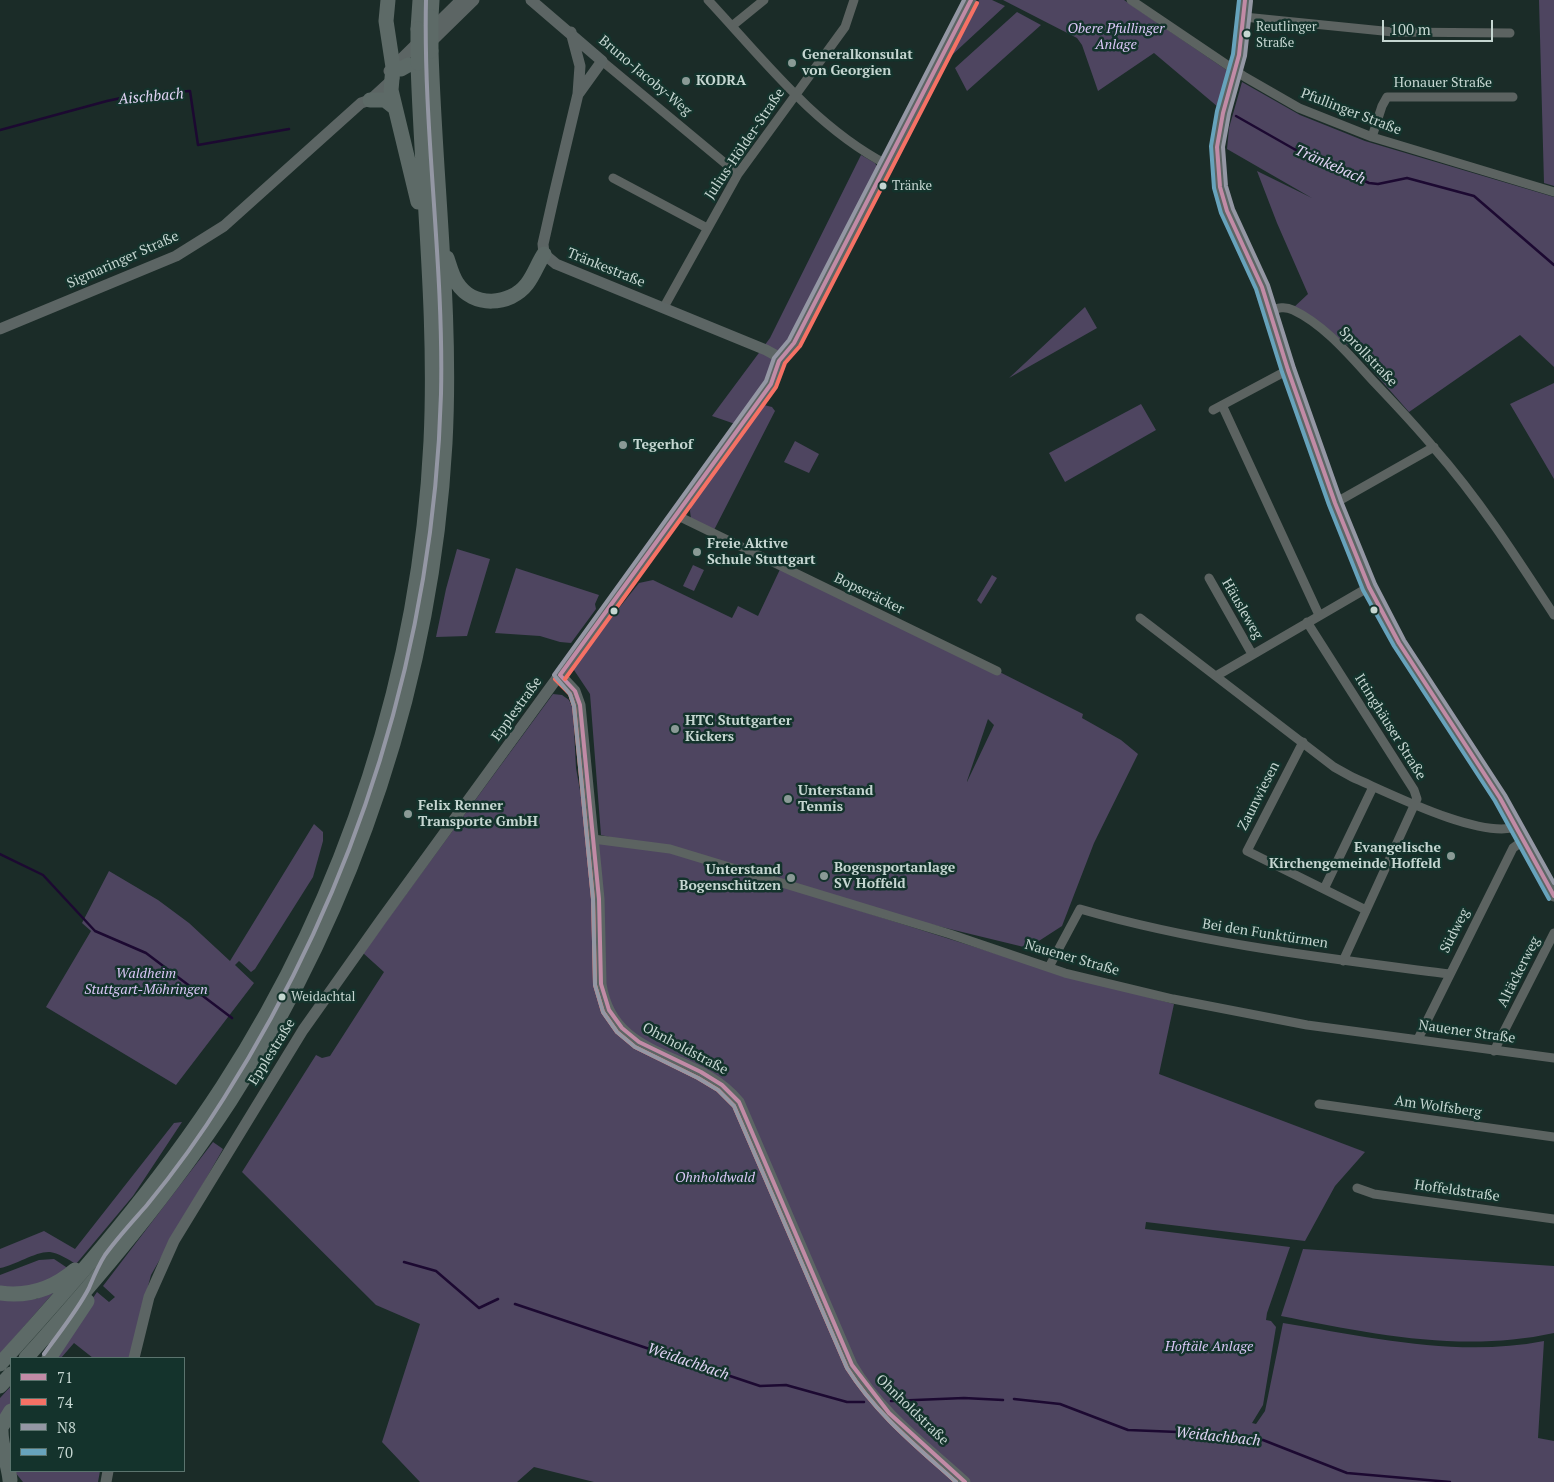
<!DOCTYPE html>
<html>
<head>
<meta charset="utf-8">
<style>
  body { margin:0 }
  #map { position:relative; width:1554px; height:1482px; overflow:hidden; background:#1b2c28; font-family:"PT Serif",serif }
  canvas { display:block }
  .legend { position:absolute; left:10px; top:1357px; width:175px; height:115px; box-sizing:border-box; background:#14332c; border:1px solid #5b746e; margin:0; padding:6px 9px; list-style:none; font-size:15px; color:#c5d6d1 }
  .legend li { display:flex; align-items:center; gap:10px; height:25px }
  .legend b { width:25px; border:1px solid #5b746e }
  .scale { position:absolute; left:1382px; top:20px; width:111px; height:22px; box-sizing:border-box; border:2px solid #c5d6d1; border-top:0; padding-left:6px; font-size:15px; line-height:18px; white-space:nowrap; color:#c5d6d1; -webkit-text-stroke:4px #14332c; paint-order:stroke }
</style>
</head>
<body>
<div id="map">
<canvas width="1554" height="1482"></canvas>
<ul class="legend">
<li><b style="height:6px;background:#c18ba6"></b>71</li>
<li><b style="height:6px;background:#f57165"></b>74</li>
<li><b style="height:6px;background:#9497a4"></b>N8</li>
<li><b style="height:6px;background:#67a3bc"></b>70</li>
</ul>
<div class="scale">100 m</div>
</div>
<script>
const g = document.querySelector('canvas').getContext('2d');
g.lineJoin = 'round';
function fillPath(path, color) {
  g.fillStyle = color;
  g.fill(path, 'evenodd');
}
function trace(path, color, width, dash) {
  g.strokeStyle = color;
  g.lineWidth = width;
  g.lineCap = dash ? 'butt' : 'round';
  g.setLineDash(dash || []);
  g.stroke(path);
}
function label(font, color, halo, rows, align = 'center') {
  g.font = font + ' "PT Serif",serif';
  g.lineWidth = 5;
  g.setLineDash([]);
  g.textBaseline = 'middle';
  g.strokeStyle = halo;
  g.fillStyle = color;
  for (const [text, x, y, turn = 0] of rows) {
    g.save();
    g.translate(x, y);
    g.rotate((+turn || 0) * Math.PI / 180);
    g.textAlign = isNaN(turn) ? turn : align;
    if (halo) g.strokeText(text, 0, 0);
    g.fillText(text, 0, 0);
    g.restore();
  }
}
const green = new Path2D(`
  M979,0H992L1005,6L952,55L951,52Z
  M1003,0H1124L1228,71L1218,107L1154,53L1098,91L1082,45L1077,38Z
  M1539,0H1554V186L1544,183Z
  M1017,12L1041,25L967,91L955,68Z
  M1242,82L1300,115L1365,141L1554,197V367L1520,335L1409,412L1356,352L1328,330L1292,309L1308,294L1277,223L1257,171L1312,198L1227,149L1229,128Z
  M861,155L875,163L878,168L876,175L791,339L781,348L769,379L738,425L712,416L770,338Z
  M1085,307L1097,328L1009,378Z
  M1554,383V479L1510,404Z
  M1141,404L1156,430L1065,482L1049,453Z
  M764,405L772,407L775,411L714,530L691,519L690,511L692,502L758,409Z
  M795,441L819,454L809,473L784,462Z
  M457,549L490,559L467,636L436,637L446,589Z
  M783,563L1083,714L1082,718L1121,740L1138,754L1094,843L1062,926L1028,948L921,922L690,857L1051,971L1174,1004L1159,1074L1365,1152L1335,1186L1305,1241L1146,1222L1145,1229L1290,1247L1267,1313L1266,1320L1271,1321L1276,1327L1263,1405L1252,1423L1256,1424L1265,1411L1283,1323C1370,1337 1457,1358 1544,1341L1538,1438L1554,1441V1482H594L534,1467L517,1482H420L382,1442L420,1324L376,1305L242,1172L316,1055L322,1058L330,1056L384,972L363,953L553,694L562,695L569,700L573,709L576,768L589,841L643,845L601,835L590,694L572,667L639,583L653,580L732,618L738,606L758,616ZM988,719L994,725L967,782V781Z
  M693,565L704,570L694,591L683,586Z
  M516,568L599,595L595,604L596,609L571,643L560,642L540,636L495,633Z
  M992,575L997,578L981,604L977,600Z
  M314,824L323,832V841L313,877L255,969L251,972L239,961L235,965L254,983L176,1085L46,1007L91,931L82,923L109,871L158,900L189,923L230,961Z
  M182,1122L133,1196L76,1264C69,1260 59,1253 50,1252C36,1251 16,1265 0,1268V1249L44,1231L75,1249L174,1123Z
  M213,1142L223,1149L151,1275L129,1358H93L74,1343L61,1358H52L97,1292L109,1302L115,1297L103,1286Z
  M1303,1249L1554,1266V1333C1463,1353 1371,1334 1281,1316Z
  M54,1259L72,1271L51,1284L0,1289V1275L39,1260Z
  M55,1291L0,1354V1299H36Z
  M11,1386V1406L0,1424V1398Z
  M14,1471H100L98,1482H23Z`);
const stream = new Path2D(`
  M1236,116L1294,149L1369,183L1378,184L1407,178L1474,196L1554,265
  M0,130L107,101L135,95L190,91L198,145L289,129
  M0,854L43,875L95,931L146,953L232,1018
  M404,1262L436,1271L479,1308L498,1299
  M515,1304L760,1386L786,1385L847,1402H864
  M1014,1399L1060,1404L1128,1430L1203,1433L1228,1440H1263L1347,1473L1450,1482
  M891,1401L964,1398L1003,1400`);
const street = new Path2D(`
  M708,0C763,59 814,126 886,164
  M1131,0L1245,77L1299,108L1372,137L1554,192
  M1244,17L1393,32L1510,33
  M732,26L764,0
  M602,61L738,174
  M1372,137L1382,106L1387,97H1513
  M613,178L707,228
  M664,307L738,174L845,27L854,0
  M1271,310C1278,308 1285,306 1293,310C1325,325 1351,357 1375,383C1395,404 1415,425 1434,448C1479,499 1517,558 1554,615
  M1222,405L1319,615
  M1213,410L1288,370
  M1335,503L1434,447
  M676,515L997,671
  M1209,578L1252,654
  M1140,618L1334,767L1352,777C1389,793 1479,839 1516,827
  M1307,622L1414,790L1417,799L1343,961
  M1216,676L1369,587
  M1303,742L1247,851L1366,910
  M593,839L670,849L950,934L1065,973L1173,999L1307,1025L1554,1058
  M1324,889L1373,787
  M1049,967L1080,909C1201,944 1325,958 1449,974
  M1418,1039L1513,848L1524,840
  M1494,1051L1554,933
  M1319,1104L1554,1137
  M1357,1188L1374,1194L1554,1219`);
const secondary = new Path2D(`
  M531,0L602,61L579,93
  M1245,0L1239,55L1223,113L1217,147L1220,187L1227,211L1262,287L1288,370L1335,503L1369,587L1399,643L1500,798L1554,896
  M571,32L580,66L578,94L554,195L543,244L544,254L556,264L766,350L777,356L779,361
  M429,44L474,0
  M389,71L461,0
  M0,329L176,256L224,226L361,103L370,100L394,78
  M560,675L575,691L580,705L599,899L601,984C613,1063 697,1049 739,1102L852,1365C879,1412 926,1446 965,1482
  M134,1358L149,1297L174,1241L303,1030L381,920L771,384L779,366V361L794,343L971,0
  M106,1482L108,1471`);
const highway = new Path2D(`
  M388,0L386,21L393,67L391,90L418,202
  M431,17L432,0
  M418,29L420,0
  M393,67L401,69L408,65
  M370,100H385L394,107
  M447,258C450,267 452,276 457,283C473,308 510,306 527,284C534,275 538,263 544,254
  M0,1293C29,1297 53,1289 75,1270
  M26,1358C99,1277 170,1193 230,1101C356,904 432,677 445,443C452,312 435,182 431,51
  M49,1358L87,1301
  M0,1364C80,1276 158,1186 223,1086C347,895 420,668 431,441C437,314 422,189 418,63
  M0,1386L11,1374
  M1,1427C0,1447 8,1461 10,1480
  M0,1429L11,1411`);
const highwayBridge = new Path2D(`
  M431,17V51
  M418,63V29`);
const bus1 = new Path2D(`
  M1245,0L1239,55L1223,113L1217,147L1220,187L1227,211L1262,287L1288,370L1335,503L1369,587L1399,643L1500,798L1554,896
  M560,675L575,691L580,705L599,899L601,984L609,1010L622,1028L639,1042L701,1072L722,1085L739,1102L852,1365L889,1413L965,1482
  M560,675L771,384L779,361L794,343L971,0`);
const bus2 = new Path2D(`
  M555,679L570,694L574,706L593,899L595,985L603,1012L617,1032L635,1047L698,1078L718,1090L734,1106L847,1368C876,1414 916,1446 956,1482
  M565,679L776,387L785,363L800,346L977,3`);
const bus3 = new Path2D(`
  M1251,1L1245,56L1229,114L1223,147L1226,186L1233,209L1268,285L1294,368L1341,501L1375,584L1404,640L1505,795L1554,883
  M44,1354C59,1333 77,1311 89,1288C94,1276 98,1266 105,1255C118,1237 133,1221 147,1205C175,1171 201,1135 224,1098C357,888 434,643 441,394C444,263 423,132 426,0
  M956,1482C916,1446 876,1414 847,1368L734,1106L718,1090L698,1078L635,1047L617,1032L603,1012L595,985L593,899L574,706L570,694L554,675L766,381L774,358L789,340L964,0`);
const bus4 = new Path2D(`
  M1239,0L1233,54L1217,111L1211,146L1214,188L1221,213L1256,289L1282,372L1329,505L1363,590L1394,646L1495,801L1549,899`);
const markers = [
  [1247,34,4.5,"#c5d6d1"],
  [792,63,5,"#8a9a96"],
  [686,81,5,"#8a9a96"],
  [883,186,4.5,"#c5d6d1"],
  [623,445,5,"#8a9a96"],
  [697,552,5,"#8a9a96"],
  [1374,610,4.5,"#c5d6d1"],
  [614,611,4.5,"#c5d6d1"],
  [675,729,5,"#8a9a96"],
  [788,799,5,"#8a9a96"],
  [408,814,5,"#8a9a96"],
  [1451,856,5,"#8a9a96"],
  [824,876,5,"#8a9a96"],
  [791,878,5,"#8a9a96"],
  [282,997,4.5,"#c5d6d1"]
];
const busNames = [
  ["Reutlinger",1256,27],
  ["Straße",1256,43],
  ["Tränke",892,186],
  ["Weidachtal",291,997]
];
const parkNames = [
  ["Obere Pfullinger",1116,29],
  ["Anlage",1116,45],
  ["Waldheim",146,974],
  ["Stuttgart-Möhringen",146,990],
  ["Ohnholdwald",715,1178],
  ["Hoftäle Anlage",1209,1347]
];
const poiNames = [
  ["Generalkonsulat",802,55],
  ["von Georgien",802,71],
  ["KODRA",696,81],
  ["Tegerhof",633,445],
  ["Freie Aktive",707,544],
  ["Schule Stuttgart",707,560],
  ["HTC Stuttgarter",685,721],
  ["Kickers",685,737],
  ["Unterstand",798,791],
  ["Tennis",798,807],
  ["Felix Renner",418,806],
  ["Transporte GmbH",418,822],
  ["Evangelische",1441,848,"right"],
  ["Kirchengemeinde Hoffeld",1441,864,"right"],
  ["Bogensportanlage",834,868],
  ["SV Hoffeld",834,884],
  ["Unterstand",781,870,"right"],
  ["Bogenschützen",781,886,"right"]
];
const streetNames = [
  ["Bruno-Jacoby-Weg",645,76,40],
  ["Honauer Straße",1443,83],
  ["Pfullinger Straße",1351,112,21],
  ["Julius-Hölder-Straße",745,144,-56],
  ["Sigmaringer Straße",123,260,-24],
  ["Tränkestraße",606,268,22],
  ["Sprollstraße",1368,357,46],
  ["Bopseräcker",869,594,26],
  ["Häusleweg",1242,609,60],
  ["Epplestraße",517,709,-54],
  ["Ittinghäuser Straße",1390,727,58],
  ["Zaunwiesen",1259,796,-63],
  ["Südweg",1455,931,-63],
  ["Bei den Funktürmen",1265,934,9],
  ["Nauener Straße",1072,958,16],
  ["Altäckerweg",1519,972,-63],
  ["Nauener Straße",1467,1032,8],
  ["Ohnholdstraße",685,1049,28],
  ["Epplestraße",272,1052,-58],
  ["Am Wolfsberg",1438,1107,8],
  ["Hoffeldstraße",1457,1191,8],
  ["Ohnholdstraße",912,1410,44]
];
const waterNames = [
  ["Aischbach",151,97,-5],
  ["Tränkebach",1330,165,24],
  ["Weidachbach",688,1362,19],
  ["Weidachbach",1218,1437,6]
];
fillPath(green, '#4e4560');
trace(stream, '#1c0931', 2.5);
trace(street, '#5c6361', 9);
trace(secondary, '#5c6564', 11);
trace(highway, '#5d6a67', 15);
trace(highwayBridge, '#5d6a67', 15);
trace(bus1, '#c18ba6', 4);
trace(bus2, '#f57165', 4);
trace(bus3, '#9497a4', 4);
trace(bus4, '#67a3bc', 4);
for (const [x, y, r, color] of markers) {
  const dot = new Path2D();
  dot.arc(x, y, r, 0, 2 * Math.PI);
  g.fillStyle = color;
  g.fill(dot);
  trace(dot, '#14332c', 2);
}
label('13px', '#c5d6d1', '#14332c', busNames, 'left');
label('italic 14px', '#dac7f7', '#14332c', parkNames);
label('bold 14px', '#c5d6d1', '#14332c', poiNames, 'left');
label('14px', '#c5d6d1', '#14332c', streetNames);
label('italic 15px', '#e2d5f6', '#14332c', waterNames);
</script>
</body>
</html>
